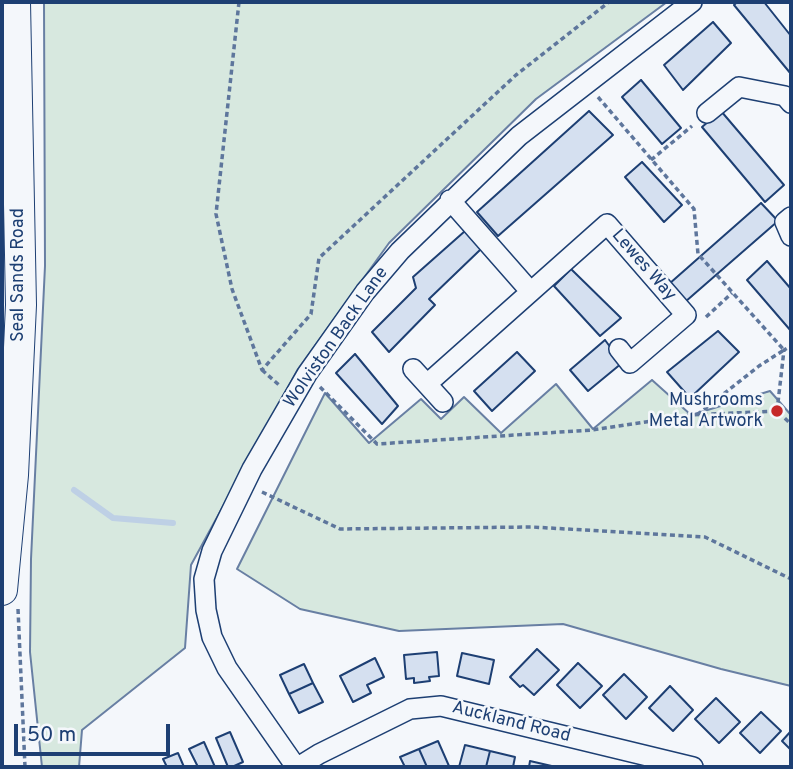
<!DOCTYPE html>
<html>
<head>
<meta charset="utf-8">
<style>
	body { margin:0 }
	#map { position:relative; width:793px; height:769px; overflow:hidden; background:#f4f7fb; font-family:Overpass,sans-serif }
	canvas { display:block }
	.frame { position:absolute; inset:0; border:4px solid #1d3f73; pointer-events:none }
	.scale { position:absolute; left:14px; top:724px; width:156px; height:32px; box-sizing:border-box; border:4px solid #1d3f73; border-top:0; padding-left:9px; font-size:21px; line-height:24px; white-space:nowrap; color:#1d3f73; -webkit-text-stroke:5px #f4f7fb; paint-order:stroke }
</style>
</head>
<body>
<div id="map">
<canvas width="793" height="769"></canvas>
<div class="frame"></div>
<div class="scale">50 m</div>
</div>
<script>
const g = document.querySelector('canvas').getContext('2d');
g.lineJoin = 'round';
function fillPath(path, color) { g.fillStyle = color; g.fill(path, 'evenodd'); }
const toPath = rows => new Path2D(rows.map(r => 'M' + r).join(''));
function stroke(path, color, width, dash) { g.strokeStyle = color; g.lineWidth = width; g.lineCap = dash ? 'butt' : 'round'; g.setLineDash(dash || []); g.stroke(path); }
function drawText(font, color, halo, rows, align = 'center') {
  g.font = font + ' Overpass,sans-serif'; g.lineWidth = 5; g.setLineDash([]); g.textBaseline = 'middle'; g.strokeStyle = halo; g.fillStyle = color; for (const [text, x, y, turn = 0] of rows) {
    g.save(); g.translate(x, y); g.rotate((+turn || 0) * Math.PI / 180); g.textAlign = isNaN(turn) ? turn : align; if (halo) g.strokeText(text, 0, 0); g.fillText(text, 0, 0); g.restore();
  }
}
const green = toPath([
	[44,2,667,2,536,99,389,243,298,369,191,565,185,648,82,730,79,767,42,767,30,652,31,559,45,266,44,2],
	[652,380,691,415,770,391,791,415,791,686,721,669,563,624,399,631,300,609,237,569,325,393,369,443,421,399,441,419,464,397,501,433,556,384,593,429,652,380]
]);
fillPath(green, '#d7e8df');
stroke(green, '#687fa3', 2);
stroke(toPath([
	[74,490,113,518,173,523]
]), '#bed0e5', 6);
const building = toPath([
	[737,2,764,2,791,36,791,74,734,5,737,2],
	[713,22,731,43,683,90,664,65,713,22],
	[641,80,681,128,662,144,622,97,641,80],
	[589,111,613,135,498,236,477,212,589,111],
	[721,111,784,185,765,202,702,127,721,111],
	[642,162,682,205,664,222,625,177,642,162],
	[761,203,778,221,685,302,669,284,761,203],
	[465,231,481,249,429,299,435,305,389,352,372,332,416,288,413,277,465,231],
	[767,261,791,289,791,331,747,280,767,261],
	[571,269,621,318,600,336,554,286,571,269],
	[718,331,739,352,690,398,667,372,718,331],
	[605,340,622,363,588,391,570,370,605,340],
	[517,352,535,371,492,411,474,391,517,352],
	[355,354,398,406,382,424,336,373,355,354],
	[537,649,559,670,534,695,523,685,520,687,510,677,537,649],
	[437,652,439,676,429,677,430,681,414,683,414,678,406,679,404,655,437,652],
	[462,653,494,660,489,684,457,676,462,653],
	[375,658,384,677,367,685,371,693,353,702,340,676,375,658],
	[578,663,602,686,580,708,557,685,578,663],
	[304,664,313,683,289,694,280,675,304,664],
	[624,674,647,697,626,719,603,695,624,674],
	[313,683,323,702,299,713,289,694,313,683],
	[670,686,693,710,673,731,649,708,670,686],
	[716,698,740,722,719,743,695,719,716,698],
	[761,712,781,731,760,753,740,733,761,712],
	[791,731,791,750,782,741,791,731],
	[230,732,243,762,232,767,228,767,216,738,230,732],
	[438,741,449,766,427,767,419,749,438,741],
	[204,742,215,767,198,767,189,749,204,742],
	[465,745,490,751,486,767,459,767,465,745],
	[419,749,427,767,405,767,400,757,419,749],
	[490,751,515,757,513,767,486,767,490,751],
	[178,753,184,767,167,767,163,759,178,753],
	[530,761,556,767,529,767,530,761]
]);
fillPath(building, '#d5e0f0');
stroke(building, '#1d3f73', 2);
const minor = toPath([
	[707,113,739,87,785,96,791,103],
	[450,200,530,291],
	[791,217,785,222,791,236],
	[413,369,443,402],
	[427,384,607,224,686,315,630,363,619,349],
	[296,767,227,668,212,637,206,610,204,579,212,551,252,469,307,374,365,292,400,251,519,136,692,2],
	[298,767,319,754,410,709,441,706,693,767]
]);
const primary = toPath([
	[2,590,13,475,21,305,15,2]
]);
stroke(minor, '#1d3f73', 22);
stroke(primary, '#1d3f73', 32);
stroke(toPath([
	[239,2,216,214,232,289,262,370,311,314,319,258,516,75,609,2],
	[598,97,694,209,698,254,784,350,759,366,697,415],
	[651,160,692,126],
	[706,317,732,293],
	[262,370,279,385],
	[320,387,377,444,592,430,691,415,777,411,791,424],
	[777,411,784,350,791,346],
	[262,492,340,529,532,527,705,537,791,579],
	[18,609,25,767]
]), '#5e769c', 3.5, [5, 3.5]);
stroke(minor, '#f4f7fb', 19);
stroke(primary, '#f4f7fb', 30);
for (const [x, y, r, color] of [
	[777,411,7,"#c62828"]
]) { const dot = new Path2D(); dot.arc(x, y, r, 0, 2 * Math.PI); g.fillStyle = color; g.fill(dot); stroke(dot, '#f4f7fb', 2.5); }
drawText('18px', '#1d3f73', '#f4f7fb', [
	["Lewes Way",643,266,49],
	["Seal Sands Road",19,275,-90],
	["Wolviston Back Lane",337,338,-55],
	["Auckland Road",511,723,14]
]);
drawText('18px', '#1d3f73', '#f4f7fb', [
	["Mushrooms",763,401],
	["Metal Artwork",763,422]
], 'right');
</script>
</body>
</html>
